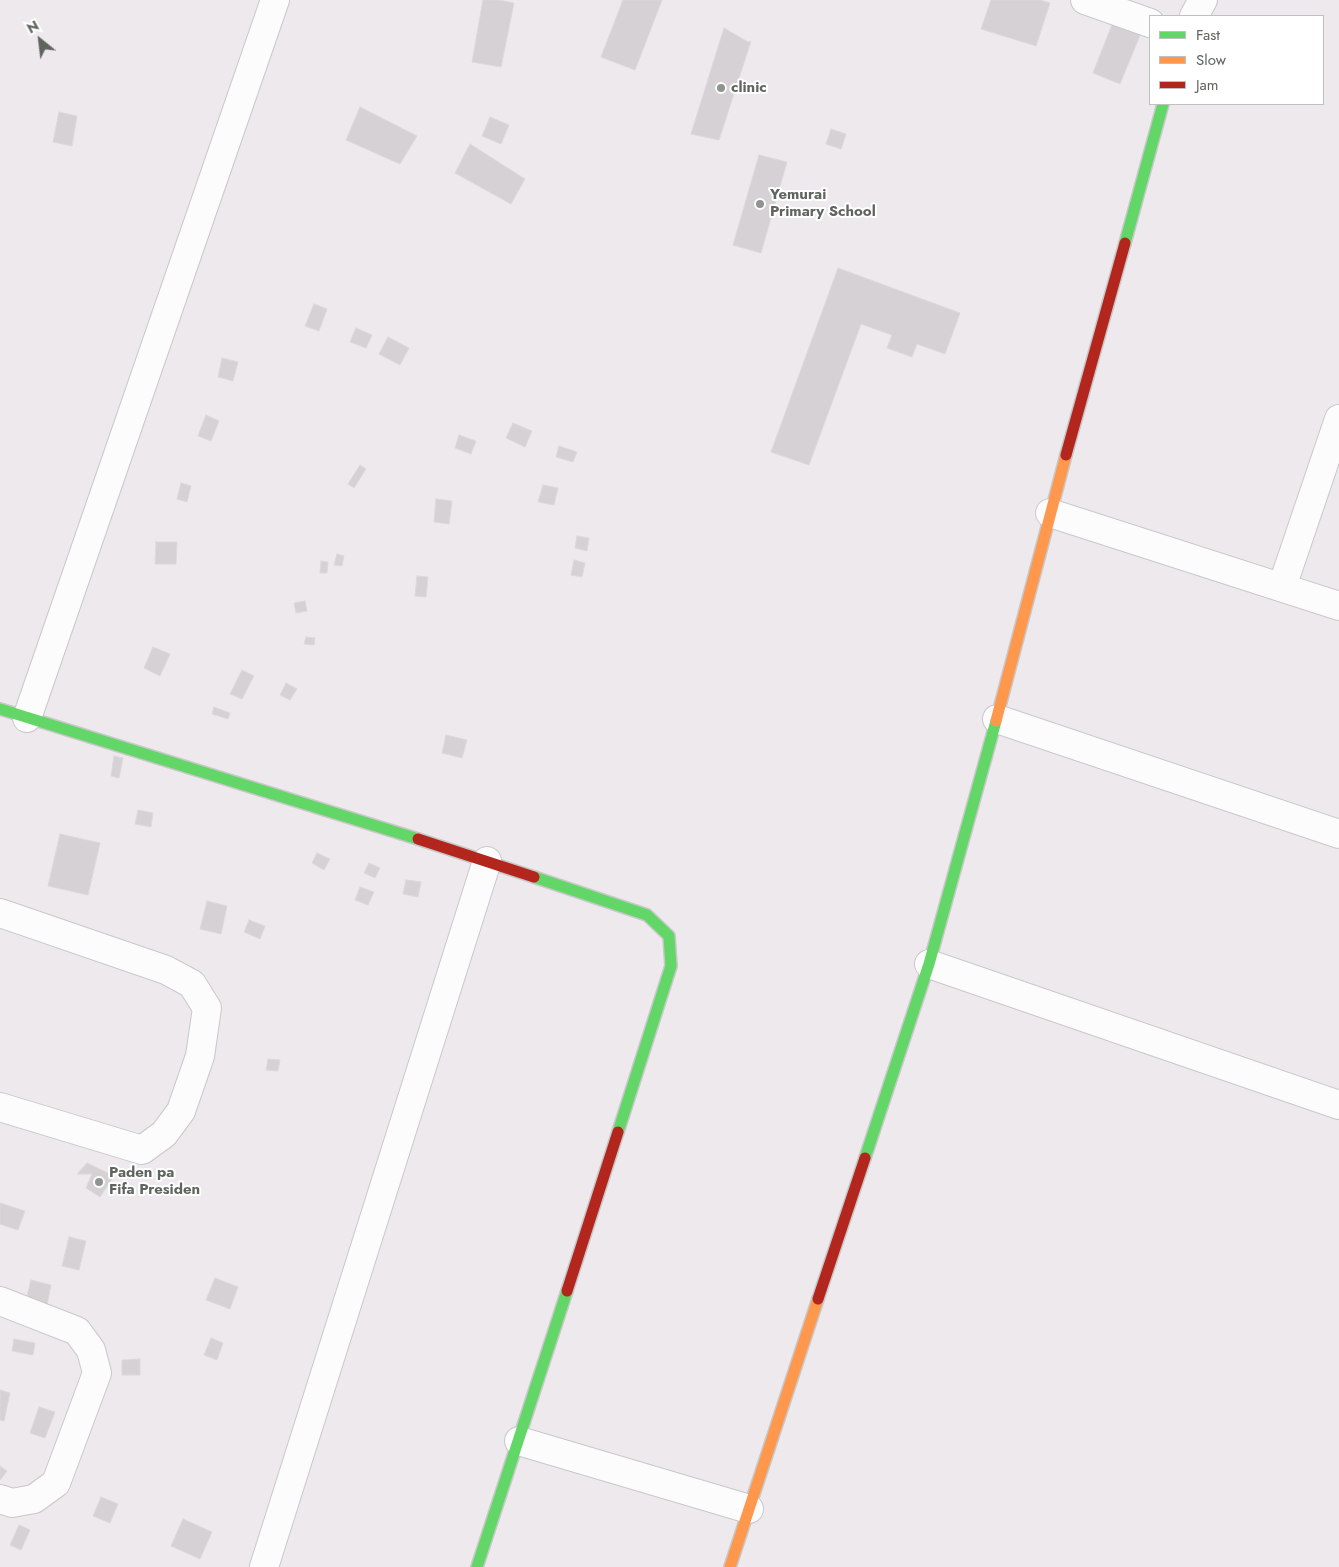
<!DOCTYPE html>
<html>
<head>
<meta charset="utf-8">
<style>
	body { margin:0 }
	#map { position:relative; width:1339px; height:1567px; overflow:hidden; background:#ede9ed; font-family:Jost,sans-serif }
	canvas { display:block }
	.legend { position:absolute; left:1149px; top:15px; width:175px; height:90px; box-sizing:border-box; background:#fff; border:1px solid #bfc1bf; margin:0; padding:6px 9px; list-style:none; font-size:15px; color:#5f655e }
	.legend li { display:flex; align-items:center; gap:10px; height:25px }
	.legend b { width:25px; border:1px solid #bfc1bf }
	.north { position:absolute; left:15px; top:15px; width:50px; height:50px; -webkit-text-stroke:4px #fff; paint-order:stroke; rotate:331deg; font-size:14px; font-weight:700; line-height:20px; text-align:center; color:#5f655e }
	.north::after { content:''; display:block; margin:auto; width:18px; height:22px; background:#5f655e; clip-path:polygon(50% 0,100% 100%,50% 72%,0 100%) }
</style>
</head>
<body>
<div id="map">
<canvas width="1339" height="1567"></canvas>
<ul class="legend">
<li><b style="height:6px;background:#63d668"></b>Fast</li>
<li><b style="height:6px;background:#ff974d"></b>Slow</li>
<li><b style="height:6px;background:#b3261e"></b>Jam</li>
</ul>
<div class="north">N</div>
</div>
<script>
const g = document.querySelector('canvas').getContext('2d');
g.lineJoin = 'round';
function fillPath(path, color) { g.fillStyle = color; g.fill(path, 'evenodd'); }
const toPath = rows => new Path2D(rows.map(r => 'M' + r).join(''));
function stroke(path, color, width, dash) { g.strokeStyle = color; g.lineWidth = width; g.lineCap = dash ? 'butt' : 'round'; g.setLineDash(dash || []); g.stroke(path); }
function drawText(font, color, halo, rows, align = 'center') {
  g.font = font + ' Jost,sans-serif'; g.lineWidth = 4; g.setLineDash([]); g.textBaseline = 'middle'; g.strokeStyle = halo; g.fillStyle = color; for (const [text, x, y, turn = 0] of rows) {
    g.save(); g.translate(x, y); g.rotate((+turn || 0) * Math.PI / 180); g.textAlign = isNaN(turn) ? turn : align; if (halo) g.strokeText(text, 0, 0); g.fillText(text, 0, 0); g.restore();
  }
}
const building = toPath([
	[483,0,499,0,514,3,501,67,472,62,483,0],
	[623,0,662,0,635,70,601,57,623,0],
	[991,0,1040,0,1050,3,1036,46,981,29,991,0],
	[1115,17,1143,28,1120,84,1093,73,1115,17],
	[724,28,748,42,751,41,719,140,691,134,724,28],
	[360,107,417,136,400,164,346,140,360,107],
	[59,112,77,116,72,146,53,142,59,112],
	[490,117,509,125,501,144,482,136,490,117],
	[831,129,846,134,841,149,826,144,831,129],
	[470,144,525,179,511,204,455,173,470,144],
	[759,155,787,162,761,253,733,245,759,155],
	[838,268,960,313,945,354,917,344,912,357,887,348,892,335,861,324,809,465,771,452,838,268],
	[314,304,327,309,319,331,305,326,314,304],
	[356,328,372,335,366,348,350,342,356,328],
	[388,337,409,348,400,365,379,354,388,337],
	[222,358,238,362,233,381,218,377,222,358],
	[206,415,219,421,211,441,198,436,206,415],
	[513,423,532,431,525,447,506,438,513,423],
	[459,435,476,441,471,454,455,448,459,435],
	[559,446,577,452,573,462,556,457,559,446],
	[360,465,366,469,354,488,348,484,360,465],
	[181,483,191,486,187,502,177,499,181,483],
	[543,485,558,488,554,505,538,502,543,485],
	[436,499,452,501,449,524,434,522,436,499],
	[577,536,589,538,587,551,575,548,577,536],
	[156,542,177,542,176,564,155,564,156,542],
	[337,554,344,556,342,566,334,565,337,554],
	[574,560,585,563,582,577,571,575,574,560],
	[321,561,328,562,327,573,320,573,321,561],
	[417,576,428,577,426,597,415,596,417,576],
	[305,601,307,611,296,613,294,603,305,601],
	[306,637,315,638,314,645,304,644,306,637],
	[153,647,170,654,160,676,144,668,153,647],
	[242,670,254,676,242,699,230,694,242,670],
	[286,683,297,689,290,700,280,695,286,683],
	[214,707,230,713,228,719,212,714,214,707],
	[446,735,467,740,462,758,442,753,446,735],
	[114,756,123,758,119,778,111,776,114,756],
	[138,810,153,813,151,827,135,824,138,810],
	[60,834,100,843,88,895,48,886,60,834],
	[317,853,330,859,324,870,312,863,317,853],
	[369,863,380,868,375,878,364,873,369,863],
	[406,880,421,882,418,897,403,894,406,880],
	[360,887,374,892,368,905,355,900,360,887],
	[207,901,227,906,221,934,200,929,207,901],
	[249,920,265,926,260,939,244,932,249,920],
	[268,1059,280,1060,278,1071,266,1070,268,1059],
	[87,1163,114,1176,100,1197,86,1188,92,1174,77,1174,87,1163],
	[0,1203,25,1211,18,1230,0,1224,0,1203],
	[69,1237,86,1241,79,1270,62,1266,69,1237],
	[215,1278,238,1287,230,1309,206,1300,215,1278],
	[31,1280,51,1285,47,1305,26,1300,31,1280],
	[211,1338,223,1343,217,1360,204,1355,211,1338],
	[14,1339,35,1343,33,1355,12,1351,14,1339],
	[140,1359,140,1375,122,1375,122,1360,140,1359],
	[0,1390,10,1393,4,1421,0,1420,0,1390],
	[39,1407,55,1412,45,1438,30,1433,39,1407],
	[0,1466,7,1471,0,1480,0,1466],
	[101,1497,118,1504,110,1523,93,1516,101,1497],
	[183,1519,212,1532,200,1559,171,1546,183,1519],
	[19,1525,30,1530,21,1550,10,1545,19,1525]
]);
fillPath(building, '#d5d1d5');
stroke(building, '#dcd8dc', 1);
const street = toPath([
	[1085,0,1150,23],
	[1194,16,1203,0],
	[1050,513,1339,606],
	[1282,587,1339,419],
	[27,718,275,0],
	[997,719,1339,834],
	[0,913,166,970,192,984,207,1008,200,1056,181,1111,164,1134,142,1150,0,1107],
	[929,964,1339,1105],
	[0,1301,77,1331,91,1350,97,1373,56,1483,34,1499,12,1503,0,1499],
	[519,1441,749,1509],
	[264,1567,487,861]
]);
const fast = toPath([
	[1125,243,1163,104],
	[0,709,418,839],
	[534,877,647,915,669,936,671,966,618,1132],
	[865,1158,929,964,996,721],
	[477,1567,567,1291]
]);
const slow = toPath([
	[996,721,1066,455],
	[730,1567,818,1299]
]);
const jam = toPath([
	[1066,455,1125,243],
	[418,839,534,877],
	[567,1291,618,1132],
	[818,1299,865,1158]
]);
stroke(street, '#cac8ca', 30);
stroke(fast, '#c7c8c7', 14);
stroke(slow, '#c7c8c7', 14);
stroke(jam, '#c7c8c7', 14);
stroke(street, '#fcfcfc', 28);
stroke(fast, '#63d668', 11);
stroke(slow, '#ff974d', 11);
stroke(jam, '#b3261e', 11);
for (const [x, y, r, color] of [
	[721,88,5,"#919390"],
	[760,204,5,"#919390"],
	[99,1182,5,"#919390"]
]) { const dot = new Path2D(); dot.arc(x, y, r, 0, 2 * Math.PI); g.fillStyle = color; g.fill(dot); stroke(dot, '#fff', 2); }
drawText('bold 15px', '#5f655e', '#fff', [
	["clinic",731,88],
	["Yemurai",770,195],
	["Primary School",770,212],
	["Paden pa",109,1173],
	["Fifa Presiden",109,1190]
], 'left');
</script>
</body>
</html>
